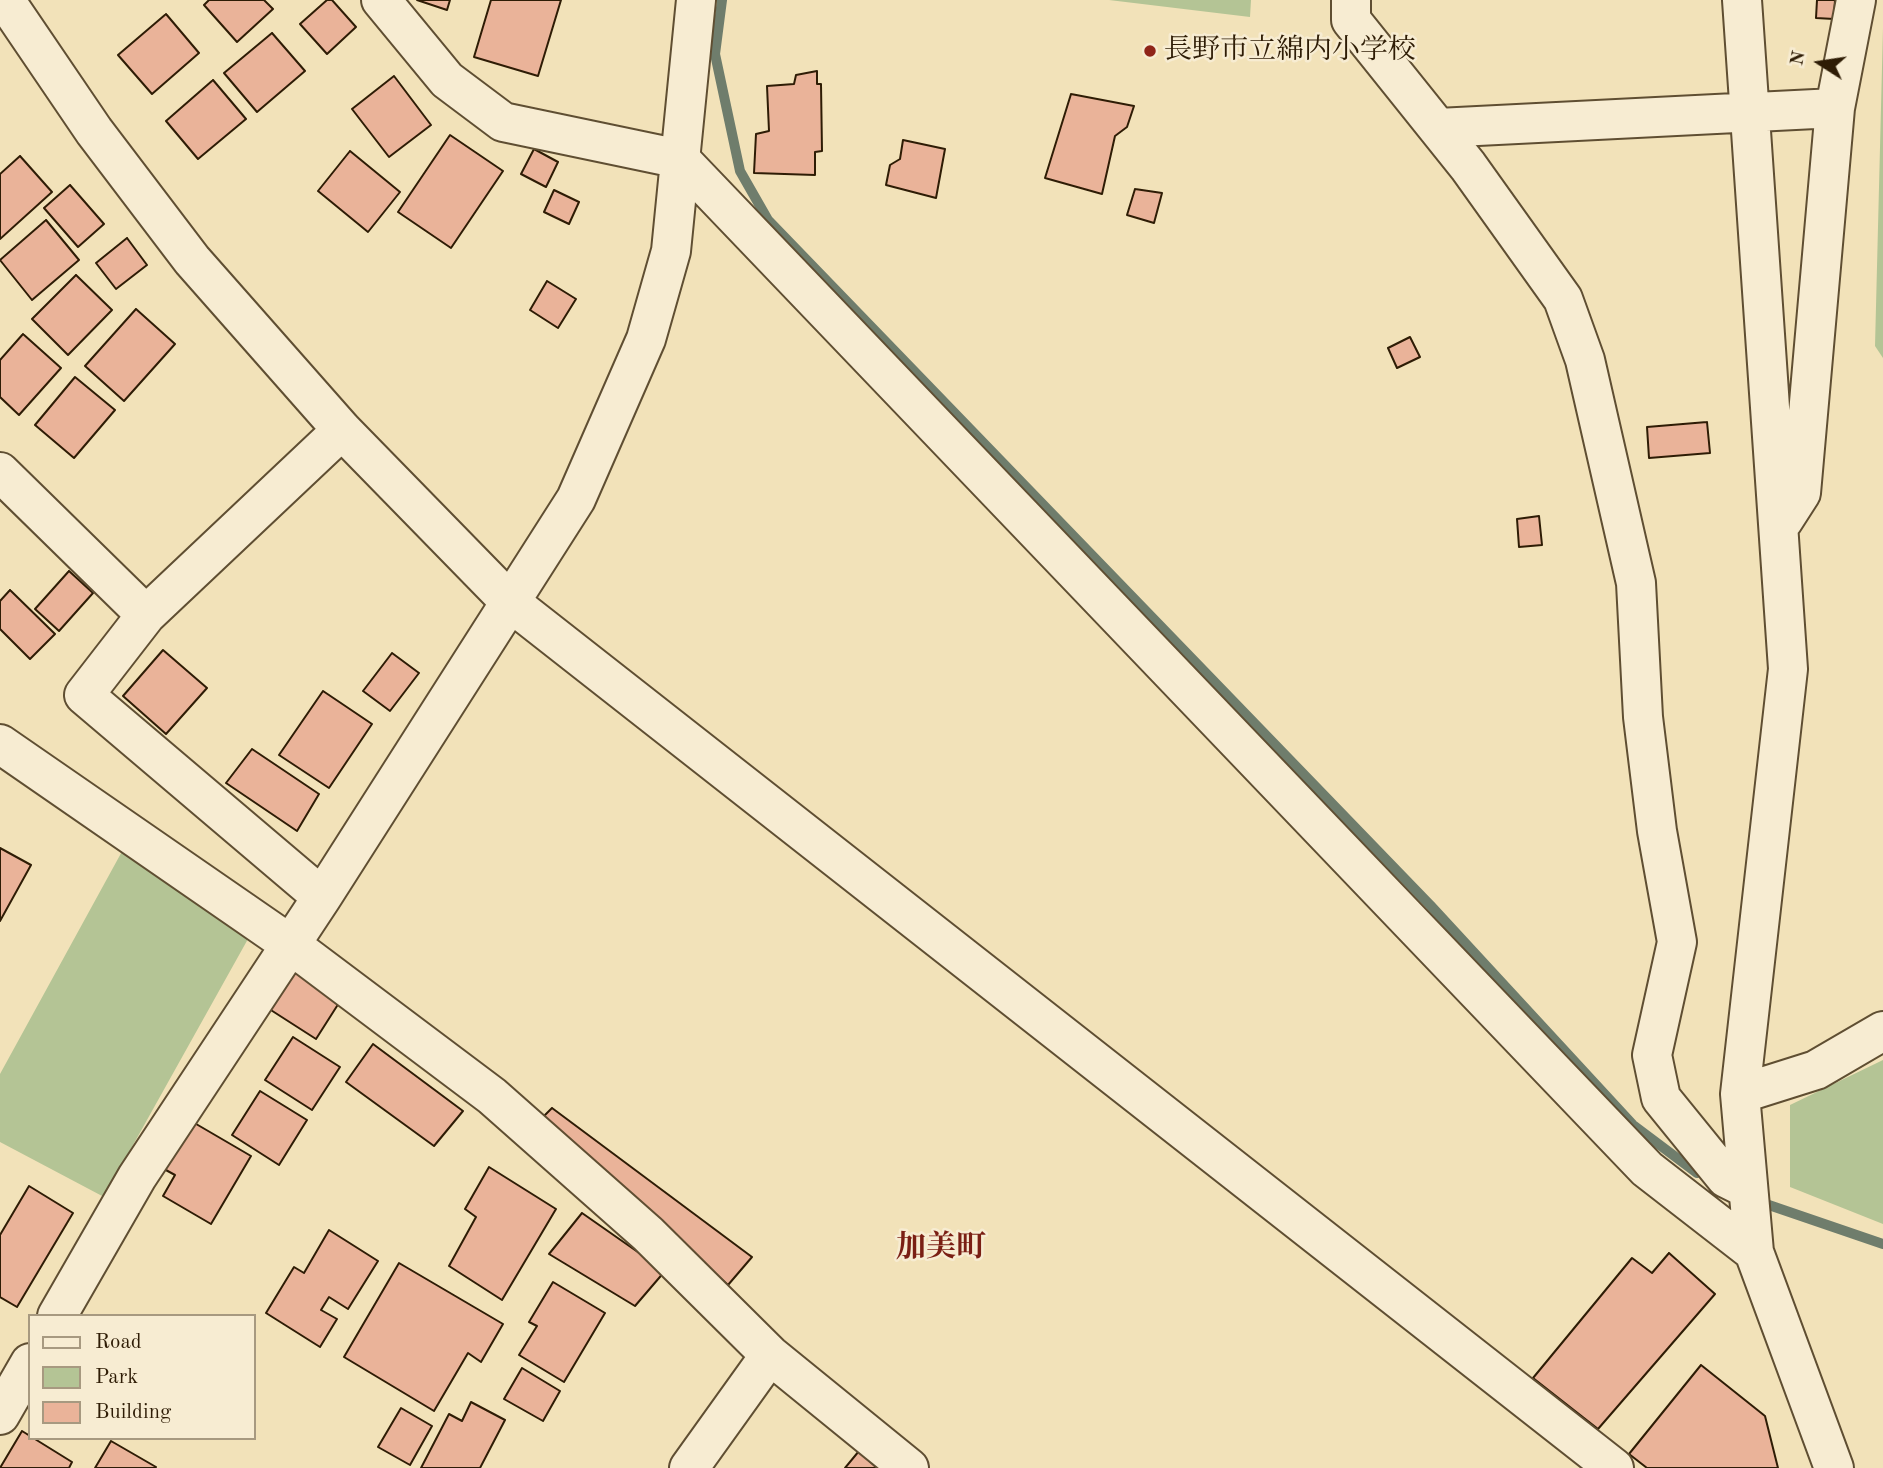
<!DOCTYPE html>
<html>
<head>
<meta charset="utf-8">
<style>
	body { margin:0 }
	#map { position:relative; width:1883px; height:1468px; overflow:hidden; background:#f2e2b9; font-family:"Old Standard TT",serif }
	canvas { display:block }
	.legend { position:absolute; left:28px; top:1314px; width:228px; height:126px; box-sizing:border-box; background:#f7ecd2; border:2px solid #a79980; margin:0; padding:9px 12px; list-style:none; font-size:21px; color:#2e1c05 }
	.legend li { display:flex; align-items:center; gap:14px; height:35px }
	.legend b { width:35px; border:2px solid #a79980 }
	.north { position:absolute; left:1785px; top:28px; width:70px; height:70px; -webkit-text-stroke:5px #f7ecd2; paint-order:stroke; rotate:282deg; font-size:19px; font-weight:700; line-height:28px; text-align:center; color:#2e1c05 }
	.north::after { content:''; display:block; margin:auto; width:24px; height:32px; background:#2e1c05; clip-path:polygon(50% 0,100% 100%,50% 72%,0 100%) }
</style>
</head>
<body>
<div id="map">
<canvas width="1883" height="1468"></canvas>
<ul class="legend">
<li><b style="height:9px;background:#f7ecd2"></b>Road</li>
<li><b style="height:19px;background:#b4c495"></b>Park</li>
<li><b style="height:19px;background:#eab399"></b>Building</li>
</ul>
<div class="north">N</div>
</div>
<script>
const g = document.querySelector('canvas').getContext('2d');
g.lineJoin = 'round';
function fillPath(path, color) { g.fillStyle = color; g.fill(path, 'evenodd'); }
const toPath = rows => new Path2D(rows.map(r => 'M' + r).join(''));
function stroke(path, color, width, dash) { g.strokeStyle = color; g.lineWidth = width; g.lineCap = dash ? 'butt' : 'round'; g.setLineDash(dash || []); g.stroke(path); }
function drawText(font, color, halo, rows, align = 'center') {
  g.font = font + ' "Old Standard TT","Noto Serif JP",serif'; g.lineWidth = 5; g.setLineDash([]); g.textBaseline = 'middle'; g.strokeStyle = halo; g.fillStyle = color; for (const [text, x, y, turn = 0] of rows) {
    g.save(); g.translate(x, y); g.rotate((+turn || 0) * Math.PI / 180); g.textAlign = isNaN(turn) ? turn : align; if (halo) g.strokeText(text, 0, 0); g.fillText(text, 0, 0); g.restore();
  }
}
fillPath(toPath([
	[1109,0,1251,0,1250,17],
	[1883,28,1883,358,1875,346],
	[125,846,253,930,104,1197,0,1142,0,1074],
	[1883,1060,1883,1224,1790,1187,1790,1105]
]), '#b4c495');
stroke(toPath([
	[722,0,715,54,740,171,768,220,1430,905,1633,1125,1697,1173],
	[1763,1203,1883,1244]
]), '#6f7d6c', 10);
const building = toPath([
	[209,0,264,0,273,9,237,42,204,5,209,0],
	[327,0,332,0,356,27,327,54,300,24,327,0],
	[417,0,450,0,447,10,417,0],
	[491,0,561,0,538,76,474,57,491,0],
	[1817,0,1835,0,1834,19,1816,18,1817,0],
	[166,14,199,53,152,94,118,55,166,14],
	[272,33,305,71,257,112,224,73,272,33],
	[817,71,817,84,821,84,822,151,815,152,815,175,754,173,756,134,769,131,767,86,794,84,796,75,817,71],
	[394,76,431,125,389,157,352,109,394,76],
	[213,80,246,119,198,159,166,121,213,80],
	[1071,94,1134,106,1127,127,1115,136,1102,194,1045,178,1071,94],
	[450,135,503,171,451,248,398,212,450,135],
	[903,140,945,149,936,198,886,185,890,165,900,159,903,140],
	[534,149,558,162,546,187,521,174,534,149],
	[350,151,400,192,368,232,318,191,350,151],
	[20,156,52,192,0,239,0,174,20,156],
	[70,185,104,224,78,247,44,208,70,185],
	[1135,189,1162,193,1154,223,1127,215,1135,189],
	[554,190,579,202,569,224,544,212,554,190],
	[46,220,79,260,32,300,0,260,46,220],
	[127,238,147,265,116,289,96,263,127,238],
	[76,275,112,310,68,355,32,319,76,275],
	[547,281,576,299,558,328,530,310,547,281],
	[136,309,175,344,124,401,85,366,136,309],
	[23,334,61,368,19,415,0,397,0,360,23,334],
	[1410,337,1420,357,1397,368,1388,348,1410,337],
	[75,377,115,410,74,458,35,425,75,377],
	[1707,422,1710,453,1649,458,1647,427,1707,422],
	[1539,516,1542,545,1519,547,1517,519,1539,516],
	[69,571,93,593,59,631,35,609,69,571],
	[10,590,55,634,30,659,0,629,0,601,10,590],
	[163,650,207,688,166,734,123,696,163,650],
	[392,653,419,673,390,711,363,691,392,653],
	[323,691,372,724,329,788,279,755,323,691],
	[252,749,319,794,297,831,226,783,252,749],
	[0,848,31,865,0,921,0,848],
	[292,961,344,995,316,1039,263,1005,292,961],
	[293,1037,340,1067,312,1110,265,1080,293,1037],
	[373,1044,463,1111,434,1146,346,1082,373,1044],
	[260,1091,307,1120,279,1165,232,1135,260,1091],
	[552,1108,752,1257,728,1285,541,1119,552,1108],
	[191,1121,251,1156,211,1224,163,1196,175,1175,164,1169,191,1121],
	[489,1167,556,1209,502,1300,449,1266,476,1217,465,1209,489,1167],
	[29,1186,73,1213,17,1307,0,1297,0,1235,29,1186],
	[582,1213,665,1271,635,1306,549,1254,582,1213],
	[329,1230,378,1261,348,1309,329,1297,321,1310,337,1319,320,1347,266,1313,294,1267,304,1273,329,1230],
	[1669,1253,1715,1294,1598,1429,1533,1378,1632,1258,1652,1273,1669,1253],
	[399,1263,503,1324,481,1362,468,1353,434,1411,344,1357,399,1263],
	[553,1282,605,1313,564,1382,519,1355,537,1326,529,1322,553,1282],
	[1701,1365,1765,1416,1778,1468,1647,1468,1629,1454,1701,1365],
	[522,1368,560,1391,543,1421,504,1399,522,1368],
	[471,1402,505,1420,480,1468,421,1468,449,1414,462,1421,471,1402],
	[401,1408,432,1426,410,1465,378,1447,401,1408],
	[22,1431,72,1462,69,1468,0,1468,22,1431],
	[111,1441,156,1467,155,1468,95,1468,111,1441],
	[859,1451,877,1468,845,1468,859,1451]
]);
fillPath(building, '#eab399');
stroke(building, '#2e1c05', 2);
const minor = toPath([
	[5,0,94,131,192,260,342,430,510,602,1614,1468],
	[381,0,447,80,503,122,680,159,1647,1169,1754,1252],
	[1351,0,1351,20,1468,166,1563,299,1585,360,1636,583,1643,717,1657,831,1677,942,1652,1055,1661,1098,1726,1178,1748,1189],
	[1742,0,1788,669,1740,1094,1754,1252,1834,1468],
	[1438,128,1835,108],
	[0,472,146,615,342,430],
	[1783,521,1801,493,1835,108,1856,0],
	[146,615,84,695,322,897],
	[0,744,291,945,492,1096,648,1234,770,1355,909,1468],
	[1740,1094,1816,1070,1883,1031],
	[57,1316,137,1177,322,897,576,499,646,339,671,251,696,0],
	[0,1415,30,1363],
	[689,1468,770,1355]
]);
stroke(minor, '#5f4e32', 42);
stroke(minor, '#f7ecd2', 38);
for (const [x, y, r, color] of [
	[1150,51,7,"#8f2418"]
]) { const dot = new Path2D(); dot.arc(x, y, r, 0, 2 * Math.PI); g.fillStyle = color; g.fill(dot); stroke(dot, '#f7ecd2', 2.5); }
drawText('28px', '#2e1c05', '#f7ecd2', [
	["長野市立綿内小学校",1164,51]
], 'left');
drawText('bold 30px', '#7a1f14', '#f7ecd2', [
	["加美町",941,1248]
]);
</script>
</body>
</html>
